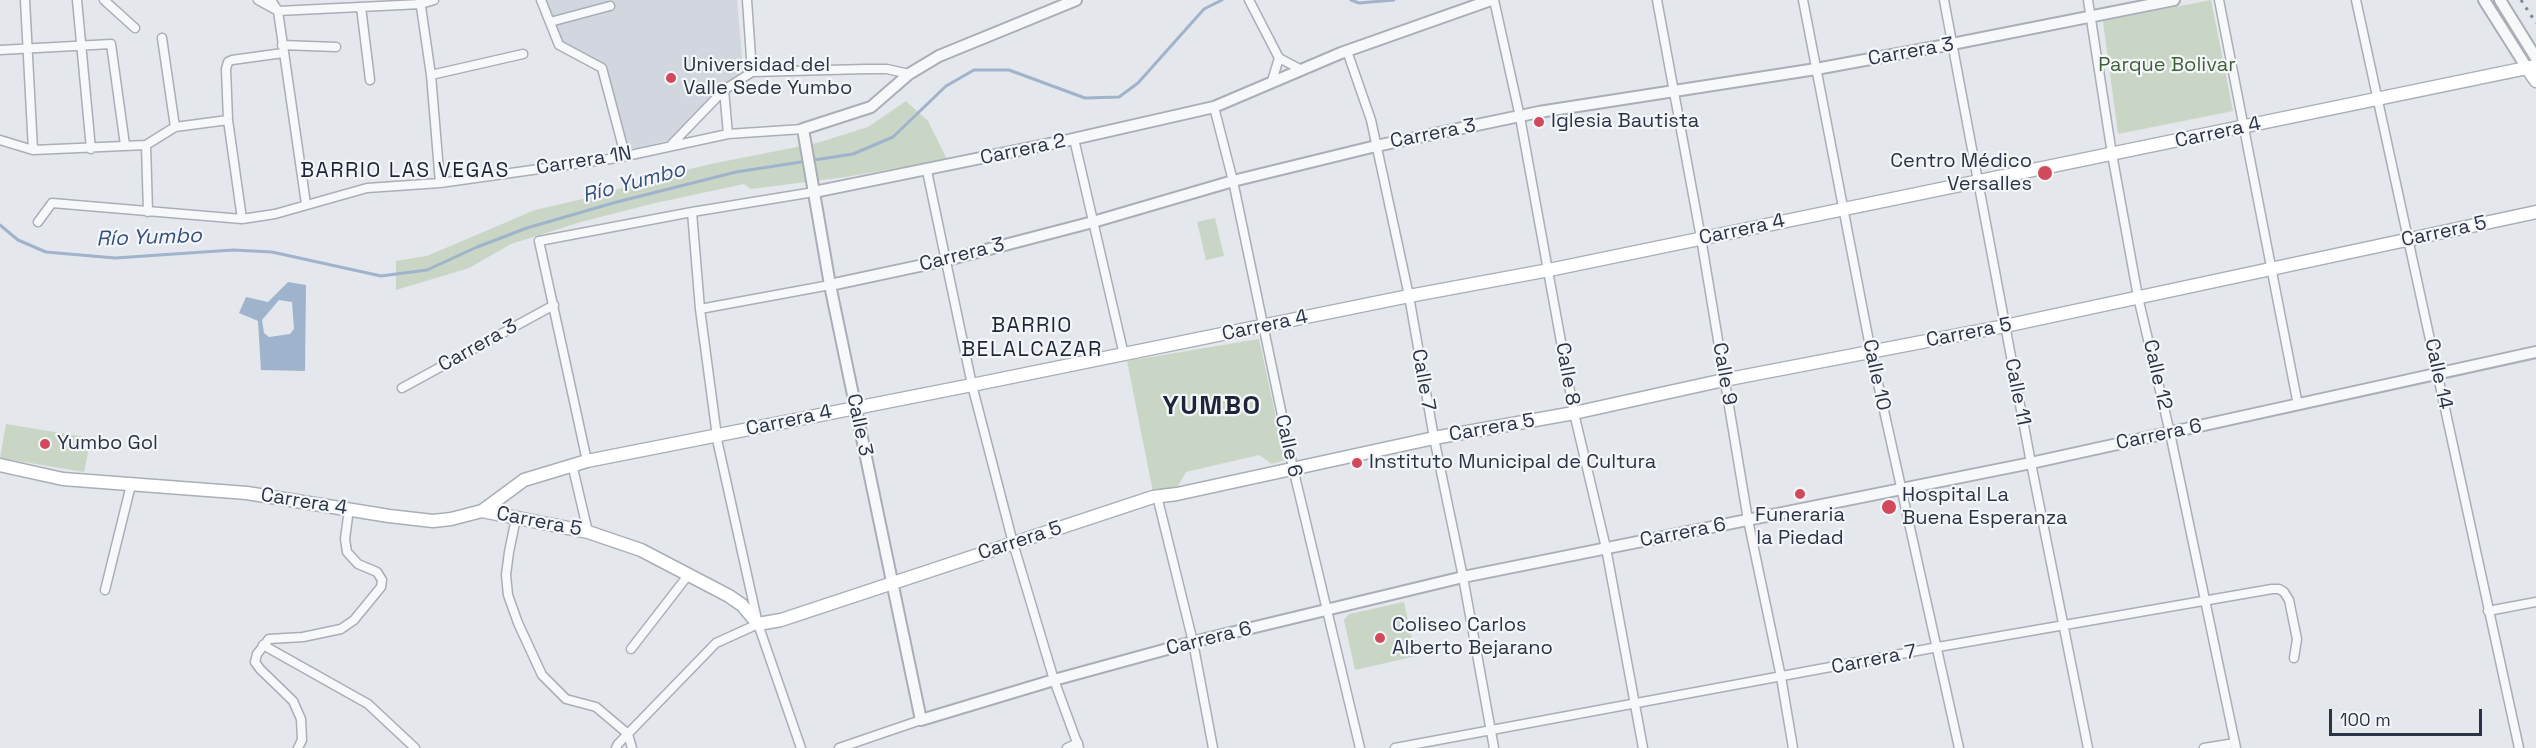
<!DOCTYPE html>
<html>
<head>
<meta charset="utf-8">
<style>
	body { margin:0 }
	#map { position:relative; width:2536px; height:748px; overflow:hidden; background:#e4e7ec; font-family:"Space Grotesk",sans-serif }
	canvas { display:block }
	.scale { position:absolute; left:2329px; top:709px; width:153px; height:27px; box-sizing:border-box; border:3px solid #2b3445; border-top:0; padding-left:8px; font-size:18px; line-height:21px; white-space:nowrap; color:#2b3445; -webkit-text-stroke:4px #f4f6f9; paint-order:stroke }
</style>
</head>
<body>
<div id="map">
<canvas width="2536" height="748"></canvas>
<div class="scale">100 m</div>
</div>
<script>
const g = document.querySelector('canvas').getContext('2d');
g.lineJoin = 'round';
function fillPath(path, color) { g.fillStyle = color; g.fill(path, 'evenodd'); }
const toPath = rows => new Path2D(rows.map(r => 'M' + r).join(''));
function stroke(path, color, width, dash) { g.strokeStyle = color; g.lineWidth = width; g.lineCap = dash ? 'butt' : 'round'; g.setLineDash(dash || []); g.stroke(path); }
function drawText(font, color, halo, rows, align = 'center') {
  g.font = font + ' "Space Grotesk",sans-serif'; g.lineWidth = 4.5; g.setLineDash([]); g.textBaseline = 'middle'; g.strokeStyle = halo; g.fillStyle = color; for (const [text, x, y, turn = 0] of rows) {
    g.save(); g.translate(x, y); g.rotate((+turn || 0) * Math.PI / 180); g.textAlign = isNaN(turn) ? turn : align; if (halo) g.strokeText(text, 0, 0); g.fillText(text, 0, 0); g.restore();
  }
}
fillPath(toPath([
	[546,0,737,0,743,69,721,87,670,140,628,150,607,67,563,42]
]), '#d2d6de');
fillPath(toPath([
	[2211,0,2233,111,2118,134,2103,21],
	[906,101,928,121,947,159,846,177,751,189,744,184,651,204,581,222,511,244,469,268,396,290,396,261,427,256,535,210,600,195,652,178,711,164,817,143,868,127],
	[1215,218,1224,256,1206,260,1197,222],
	[1259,339,1285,460,1272,464,1259,455,1186,472,1178,486,1153,492,1127,361],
	[6,424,91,438,84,472,0,458],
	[1404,602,1416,656,1355,670,1344,620,1349,614]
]), '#c9d6c5');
fillPath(toPath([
	[288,282,306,285,305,371,261,370,258,321,239,313,246,297,268,302],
	[279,300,292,302,294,329,290,334,269,337,264,333,262,320]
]), '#9fb4cc');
stroke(toPath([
	[1351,0,1359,3,1394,0],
	[0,225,18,240,46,252,115,258,233,250,272,252,381,276,427,270,477,247,527,228,613,203,736,172,853,154,893,137,946,86,974,70,1009,70,1085,98,1119,97,1138,83,1204,9,1222,0]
]), '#9fb4cc', 3);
const minor = toPath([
	[25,0,33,150],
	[77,0,91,149],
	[104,0,135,28],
	[258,0,278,11,421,4,434,0],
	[271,0,278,11,306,204],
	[420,0,431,75,440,183],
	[541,0,559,45,602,68,625,155],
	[747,0,752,72],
	[1249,0,1279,58,1300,69],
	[1494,0,1520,117,1574,413,1606,548,1643,748],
	[1657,0,1701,238,1748,520,1781,677,1793,748],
	[1803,0,1871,352,1959,748],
	[1944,0,2031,463,2088,748],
	[2088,0,2112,154,2138,297,2170,433,2236,748],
	[2219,0,2298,405],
	[2356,0,2519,748],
	[361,7,370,80],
	[550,22,610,6],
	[162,38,175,127],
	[282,45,336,47],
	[0,50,111,44,125,145],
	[1347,51,1371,120,1409,296,1434,438,1463,577,1494,748],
	[431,75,523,54],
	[1272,81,1279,58],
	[724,90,728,134],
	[1214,107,1233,181,1293,468,1360,748],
	[1074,139,1124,355],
	[0,140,33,150,146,145],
	[672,144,724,90,752,72,866,69,887,69,909,74],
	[146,145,175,127,228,120],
	[146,145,148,212],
	[927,171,972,385,1013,543,1054,680,1079,748],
	[692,212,700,309,718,444,758,624,801,748],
	[242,219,228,120,226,69,228,62,232,60,283,53],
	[38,222,52,203,242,219,275,214,367,188,440,183,617,158,728,134,803,129],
	[700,309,830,285],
	[402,388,554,305],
	[587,461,539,241,692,212,814,192],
	[572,464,588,532],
	[1157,496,1193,642,1213,748],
	[516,518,509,552,506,575,508,595,518,623,542,675,566,699,596,707,628,734,632,748],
	[105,590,131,485],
	[2488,611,2536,602],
	[263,645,368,704,415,748],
	[631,649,689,574],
	[298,748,302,740,301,719,293,701,260,669,255,662,257,654,269,639,303,637,341,629,354,620,381,587,382,580,377,572,358,564,347,552,345,539,349,509],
	[616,748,618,744,716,643,758,624],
	[839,748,921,720],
	[1067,748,1078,743],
	[1395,748,1938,647,2272,589,2279,589,2284,592,2289,600,2297,639,2294,658],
	[2204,748,2235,743]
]);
const tertiary = toPath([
	[1076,0,939,56,909,74,871,107,803,129,830,285,921,720,1054,680,1193,642,1463,577,2031,463,2536,352],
	[2484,0,2527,68],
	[2500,0,2536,58],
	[814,192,1069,140,1214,107,1341,53,1491,0],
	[830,285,947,260,1093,222,1233,181,1376,146,1539,112,1816,69,1952,44,2174,0]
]);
const secondary = toPath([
	[2527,68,2536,81],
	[0,465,63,479,247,493,389,516,433,521,451,519,482,511,524,480,587,461,972,385,1409,296,1549,270,2536,66],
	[482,511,588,532,641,550,729,596,742,605,758,624,781,620,1153,497,1177,494,1434,438,1574,413,1724,380,2005,326,2536,212]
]);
stroke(minor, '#a9aeb7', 11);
stroke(tertiary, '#a9aeb7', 14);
stroke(secondary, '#a9aeb7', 15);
stroke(minor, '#f7f8fa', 8);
stroke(tertiary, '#f7f8fa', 10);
stroke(secondary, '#fff', 12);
stroke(toPath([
	[2521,0,2536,23]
]), '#7d8696', 3, [3, 6]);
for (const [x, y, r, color] of [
	[671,78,6,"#d1495b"],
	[1539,122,6,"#d1495b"],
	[2045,173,8,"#d1495b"],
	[45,444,6,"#d1495b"],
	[1357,463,6,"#d1495b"],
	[1800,494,6,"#d1495b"],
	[1889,507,8,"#d1495b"],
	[1380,638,6,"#d1495b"]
]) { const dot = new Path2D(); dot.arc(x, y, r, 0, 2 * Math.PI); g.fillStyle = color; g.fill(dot); stroke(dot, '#f4f6f9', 2); }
drawText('20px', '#2b3445', '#f4f6f9', [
	["Carrera 3",1911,52,-10],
	["Carrera 4",2218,133,-12],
	["Carrera 3",1433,134,-11],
	["Carrera 2",1023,150,-12],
	["Carrera 1N",584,161,-9],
	["Carrera 4",1742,230,-12],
	["Carrera 5",2444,232,-12],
	["Carrera 3",962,255,-14],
	["Carrera 4",1265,326,-12],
	["Carrera 5",1969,333,-11],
	["Carrera 3",478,346,-29],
	["Calle 8",1567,374,80],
	["Calle 9",1724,374,80],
	["Calle 14",2438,374,78],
	["Calle 10",1876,375,78],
	["Calle 12",2157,375,77],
	["Calle 7",1423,380,80],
	["Calle 11",2017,392,79],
	["Carrera 4",789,421,-12],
	["Calle 3",859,425,78],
	["Carrera 5",1492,428,-10],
	["Carrera 6",2159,435,-12],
	["Calle 6",1288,446,77],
	["Carrera 4",304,502,9],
	["Carrera 5",539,522,11],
	["Carrera 6",1683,533,-11],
	["Carrera 5",1020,541,-18],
	["Carrera 6",1209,639,-14],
	["Carrera 7",1874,660,-11]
]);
drawText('20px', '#2b3445', '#f4f6f9', [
	["Universidad del",683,66],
	["Valle Sede Yumbo",683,89],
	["Iglesia Bautista",1551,122],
	["Centro Médico",2032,162,"right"],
	["Versalles",2032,185,"right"],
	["Yumbo Gol",57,444],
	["Instituto Municipal de Cultura",1369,463],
	["Hospital La",1902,496],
	["Buena Esperanza",1902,519],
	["Funeraria",1800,516,"center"],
	["la Piedad",1800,539,"center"],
	["Coliseo Carlos",1392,626],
	["Alberto Bejarano",1392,649]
], 'left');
drawText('20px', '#3f6138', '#f4f6f9', [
	["Parque Bolivar",2167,66]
]);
g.letterSpacing = '1.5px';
drawText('21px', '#1d2536', '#f4f6f9', [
	["BARRIO LAS VEGAS",405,171],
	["BARRIO",1032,326],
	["BELALCAZAR",1032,350]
]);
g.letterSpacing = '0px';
drawText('italic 21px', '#34527a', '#f4f6f9', [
	["Río Yumbo",634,183,-15],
	["Río Yumbo",149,238,-2]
]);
g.letterSpacing = '1.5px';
drawText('bold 26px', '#1d2536', '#f4f6f9', [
	["YUMBO",1212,407]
]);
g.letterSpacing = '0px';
</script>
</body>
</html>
